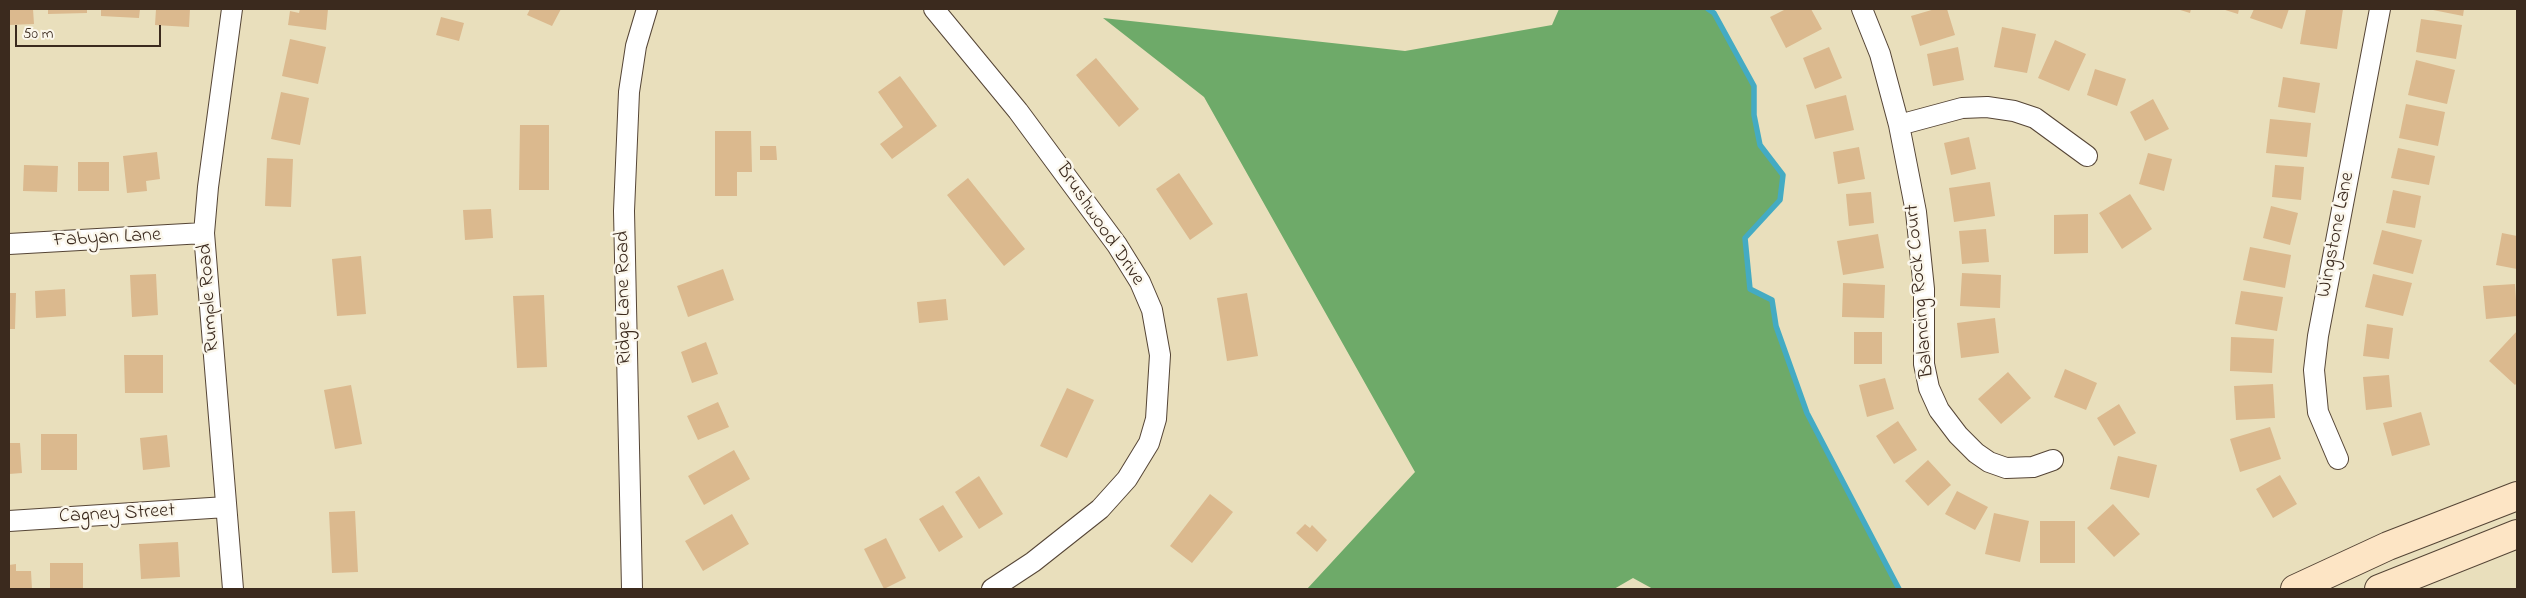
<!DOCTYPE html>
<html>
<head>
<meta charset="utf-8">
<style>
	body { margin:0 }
	#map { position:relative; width:2526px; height:598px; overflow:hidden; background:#e9dfbc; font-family:"Indie Flower",sans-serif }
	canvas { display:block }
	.frame { position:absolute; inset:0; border:10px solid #3b2a1e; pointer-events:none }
	.scale { position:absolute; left:15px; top:25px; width:146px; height:22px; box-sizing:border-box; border:2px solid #3b2a1e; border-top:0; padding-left:6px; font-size:15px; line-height:18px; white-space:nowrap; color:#3b2a1e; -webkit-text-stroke:4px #fbf7ec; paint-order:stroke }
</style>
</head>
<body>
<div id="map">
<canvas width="2526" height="598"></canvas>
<div class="frame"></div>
<div class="scale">50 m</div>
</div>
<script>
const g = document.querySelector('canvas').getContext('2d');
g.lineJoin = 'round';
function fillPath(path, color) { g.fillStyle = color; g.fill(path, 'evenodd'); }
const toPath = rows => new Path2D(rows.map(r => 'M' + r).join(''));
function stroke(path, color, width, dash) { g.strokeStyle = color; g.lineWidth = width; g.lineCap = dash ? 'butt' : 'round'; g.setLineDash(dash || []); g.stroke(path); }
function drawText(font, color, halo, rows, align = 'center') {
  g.font = font + ' "Indie Flower",sans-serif'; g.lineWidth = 5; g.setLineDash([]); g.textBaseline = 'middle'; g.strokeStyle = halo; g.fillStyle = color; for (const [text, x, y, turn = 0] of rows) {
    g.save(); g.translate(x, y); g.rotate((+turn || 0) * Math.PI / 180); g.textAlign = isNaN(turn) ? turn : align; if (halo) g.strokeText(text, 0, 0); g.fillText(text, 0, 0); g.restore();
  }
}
fillPath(toPath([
	[1559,9,1708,9,1714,13,1754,86,1754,115,1760,145,1783,175,1780,200,1745,238,1750,289,1772,300,1776,326,1807,413,1899,589,1653,589,1633,578,1614,589,1307,589,1415,472,1204,97,1103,18,1405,51,1552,25]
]), '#6eaa69');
stroke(toPath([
	[1708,9,1714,13,1754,86,1754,115,1760,145,1783,175,1780,200,1745,238,1750,289,1772,300,1776,326,1807,413,1899,589]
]), '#44abc3', 5.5);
fillPath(toPath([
	[9,9,33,9,34,24,9,25],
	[48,9,87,9,87,13,48,14],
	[101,9,140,9,139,18,101,16],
	[156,9,190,9,189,27,155,25],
	[300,9,328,9,326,30,288,25,290,11,299,13],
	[530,9,561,9,552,26,527,15],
	[1786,9,1811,9,1822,29,1786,48,1770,17],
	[1935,9,1947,9,1955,35,1920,46,1911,16],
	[2177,9,2191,9,2190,13],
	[2222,9,2239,9,2238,14],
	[2254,9,2289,9,2282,29,2250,18],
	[2306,9,2343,9,2337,49,2300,44],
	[2428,9,2464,9,2463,16],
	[441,17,464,23,459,41,436,35],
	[2421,19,2462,25,2456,59,2416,52],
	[2002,27,2036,34,2027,73,1994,67],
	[290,39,326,47,318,84,282,76],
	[2055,40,2086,54,2069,91,2038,78],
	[1829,47,1842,78,1815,89,1803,58],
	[1958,47,1964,80,1933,86,1927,54],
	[1096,58,1139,109,1119,127,1076,75],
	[2416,60,2455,70,2447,104,2408,95],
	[2095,69,2126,79,2117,106,2087,95],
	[900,76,937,126,892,159,880,144,903,127,878,92],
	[2283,77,2320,83,2315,113,2278,107],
	[281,92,309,98,300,145,271,139],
	[1846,95,1854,130,1815,139,1806,105],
	[2153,99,2169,129,2145,141,2130,112],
	[2406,104,2445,112,2438,146,2399,138],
	[2270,119,2311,123,2307,157,2266,153],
	[520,125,549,125,549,190,519,190],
	[715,131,751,131,752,172,737,172,737,196,715,196],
	[1969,137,1976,169,1951,175,1944,143],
	[760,146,776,146,777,160,760,160],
	[1859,147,1865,179,1838,184,1833,152],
	[2398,148,2435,156,2429,185,2391,178],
	[157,152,160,179,146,181,147,191,127,193,123,156],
	[2148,153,2172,159,2164,191,2139,184],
	[267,158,293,159,291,207,265,206],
	[78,162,109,162,109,191,78,191],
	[24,165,58,166,57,192,23,191],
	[2275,165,2304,167,2301,200,2272,197],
	[1179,173,1213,224,1190,240,1156,189],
	[968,178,1025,249,1004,266,947,195],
	[1990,182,1995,216,1954,222,1949,188],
	[2393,190,2421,196,2415,228,2386,223],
	[1871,192,1874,223,1849,226,1846,194],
	[2130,194,2152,229,2122,249,2099,213],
	[2271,206,2298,213,2290,245,2263,238],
	[491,209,493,238,465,240,463,210],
	[2088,214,2088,253,2054,254,2054,215],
	[1986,229,1989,262,1962,264,1959,231],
	[2382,230,2422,240,2413,274,2373,264],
	[2502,233,2517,236,2517,269,2496,265],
	[1878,234,1884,268,1843,275,1837,241],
	[2250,247,2291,255,2285,288,2243,280],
	[361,256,366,314,337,316,332,259],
	[723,269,734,300,688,317,677,286],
	[1962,273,2001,275,2000,308,1960,306],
	[156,274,158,315,132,317,130,275],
	[2373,274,2412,283,2403,316,2365,307],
	[1843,283,1885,285,1884,318,1842,317],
	[2515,284,2517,316,2486,319,2483,286],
	[65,289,66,316,36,318,35,291],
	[2241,291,2283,297,2277,331,2235,324],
	[9,293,16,293,15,329,9,329],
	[1247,293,1258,356,1227,361,1217,298],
	[544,295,547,367,517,368,513,296],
	[946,299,948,320,919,323,917,302],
	[1995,318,1999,353,1961,358,1957,323],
	[2367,324,2393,328,2389,359,2363,356],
	[2517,331,2517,383,2515,385,2489,361],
	[1854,332,1882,332,1882,364,1854,364],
	[2231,337,2274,339,2272,373,2230,371],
	[706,342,718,374,692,383,681,352],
	[124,355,163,355,163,393,125,393],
	[2065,369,2097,383,2086,410,2054,397],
	[2008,372,2031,398,2001,424,1978,399],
	[2389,375,2392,407,2366,410,2363,377],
	[1885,378,1894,409,1867,417,1859,385],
	[2273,384,2275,418,2236,420,2234,386],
	[351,385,362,444,335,449,324,390],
	[1067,388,1094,400,1067,458,1040,446],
	[718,402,729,427,698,440,687,416],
	[2119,404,2136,433,2114,446,2097,418],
	[2421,412,2430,445,2392,456,2383,423],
	[1898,421,1917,450,1894,464,1876,436],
	[2270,427,2281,459,2240,472,2230,439],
	[41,434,77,434,77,470,41,470],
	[167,435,170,467,143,470,140,438],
	[9,443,20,443,22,473,9,474],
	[734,450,750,479,704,505,688,476],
	[2118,456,2157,465,2149,498,2110,489],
	[1928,460,1951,485,1928,506,1905,481],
	[2280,475,2297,504,2273,518,2256,489],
	[979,476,1003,514,979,529,955,492],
	[1957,491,1988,507,1975,530,1945,514],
	[1210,494,1233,512,1192,563,1170,546],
	[2113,504,2140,534,2114,557,2087,528],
	[943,505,963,537,939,552,919,519],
	[355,511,358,572,332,573,329,512],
	[1994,513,2029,521,2020,562,1985,554],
	[732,514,749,544,703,571,685,541],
	[2040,521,2075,521,2075,563,2040,563],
	[1305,524,1310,528,1312,525,1327,540,1317,552,1296,533],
	[886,538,906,578,884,589,864,549],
	[178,542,180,577,141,579,139,544],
	[50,563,83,563,83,589,50,589],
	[16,564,16,571,31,571,32,589,9,589,9,565]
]), '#dbb98e');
const minor = toPath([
	[232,9,208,187,204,233,233,589],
	[934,9,1018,111,1117,245,1140,282,1152,310,1160,355,1156,419,1149,443,1127,479,1100,509,1033,562,992,589],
	[1862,9,1880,54,1899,125,1916,212,1924,289,1924,364,1929,388,1939,410,1958,435,1976,453,1989,462,2006,468,2033,467,2053,460],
	[1899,125,1962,108,1987,107,2014,111,2035,118,2087,156],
	[9,244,204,233],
	[2338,459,2318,412,2314,370,2318,336,2380,9],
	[9,521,226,507],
	[632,589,624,211,629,92,636,46,647,9]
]);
const secondary = toPath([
	[2295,589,2388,546,2517,496],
	[2379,589,2517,534]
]);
stroke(minor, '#554536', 22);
stroke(secondary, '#554536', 30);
stroke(minor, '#fff', 20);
stroke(secondary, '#fde5c5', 28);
drawText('20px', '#3b2a1e', '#fbf7ec', [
	["Brushwood Drive",1099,225,56],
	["Wingstone Lane",2337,235,-79],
	["Fabyan Lane",107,239,-3],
	["Balancing Rock Court",1921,291,-95],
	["Rumple Road",210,298,-94],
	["Ridge Lane Road",625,298,-91],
	["Cagney Street",117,515,-3]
]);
</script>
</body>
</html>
